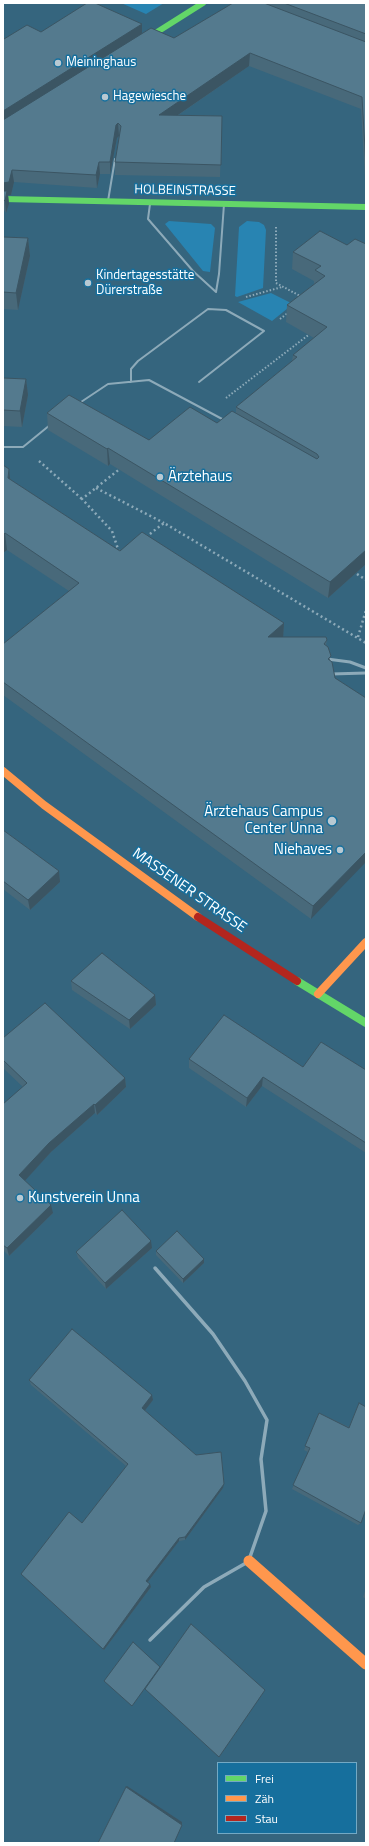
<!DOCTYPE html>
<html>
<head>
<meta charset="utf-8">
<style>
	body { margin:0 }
	#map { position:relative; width:369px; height:1846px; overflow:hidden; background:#35657e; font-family:"Titillium Web",sans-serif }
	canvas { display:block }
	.frame { position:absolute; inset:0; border:4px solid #fff; pointer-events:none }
	.legend { position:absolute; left:217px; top:1762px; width:140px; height:72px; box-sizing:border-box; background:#166f9d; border:1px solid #73a9c4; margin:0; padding:5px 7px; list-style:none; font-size:12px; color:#fff }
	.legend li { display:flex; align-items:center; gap:8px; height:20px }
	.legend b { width:20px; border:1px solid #73a9c4 }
</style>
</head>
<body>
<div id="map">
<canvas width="369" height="1846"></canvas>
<div class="frame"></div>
<ul class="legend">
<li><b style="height:5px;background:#63d668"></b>Frei</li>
<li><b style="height:5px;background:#ff974d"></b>Zäh</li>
<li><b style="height:5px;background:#b3261e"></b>Stau</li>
</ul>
</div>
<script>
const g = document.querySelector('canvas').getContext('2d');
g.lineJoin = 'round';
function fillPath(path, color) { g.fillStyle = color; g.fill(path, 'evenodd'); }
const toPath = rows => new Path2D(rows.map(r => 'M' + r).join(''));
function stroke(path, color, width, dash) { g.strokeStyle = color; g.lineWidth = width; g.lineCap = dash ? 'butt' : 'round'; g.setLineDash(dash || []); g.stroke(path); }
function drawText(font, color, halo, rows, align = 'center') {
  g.font = font + ' "Titillium Web",sans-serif'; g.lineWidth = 3; g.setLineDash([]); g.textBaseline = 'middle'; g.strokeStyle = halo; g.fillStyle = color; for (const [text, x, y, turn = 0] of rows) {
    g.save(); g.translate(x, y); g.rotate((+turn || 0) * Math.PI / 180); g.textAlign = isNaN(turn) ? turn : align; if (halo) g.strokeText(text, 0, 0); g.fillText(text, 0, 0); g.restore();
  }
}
fillPath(toPath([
	[121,3,164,3,146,14],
	[169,221,211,224,215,228,210,272,203,271,165,224],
	[247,221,259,222,264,225,266,230,263,288,237,297,235,296,239,227],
	[271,293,293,304,272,321,238,302]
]), '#2884b2');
stroke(toPath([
	[276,227,276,283,302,297],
	[246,297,282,287],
	[280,319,289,312],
	[226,398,311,333]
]), '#8daab9', 2, [1.5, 2]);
stroke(toPath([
	[39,461,82,499],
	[96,488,164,523],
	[146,537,164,523,366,643],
	[119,552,112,531,82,499,121,468],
	[357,574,366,580],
	[358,637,366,610]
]), '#8daab9', 2.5, [2, 3]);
stroke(toPath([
	[108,201,115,159],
	[150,204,148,219,193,271,216,292],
	[216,292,219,274,224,204],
	[131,382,131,369,138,361,208,309,226,310,264,331,199,382],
	[78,404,108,384,149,380,224,420],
	[3,447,23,447,50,425]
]), '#8daab9', 2);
stroke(toPath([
	[327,659,350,662,366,668],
	[331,674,366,673]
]), '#8daab9', 3);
stroke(toPath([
	[155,1268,213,1334,245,1381,267,1420,261,1459,266,1511,250,1557],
	[150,1640,204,1587,246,1563]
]), '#8daab9', 3.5);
stroke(toPath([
	[146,39,203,3],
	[3,199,366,207]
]), '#63d668', 6);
stroke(toPath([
	[297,981,366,1023]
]), '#63d668', 8);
stroke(toPath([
	[3,771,44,805,198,917],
	[318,994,366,942]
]), '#ff974d', 8);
stroke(toPath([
	[249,1561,366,1664]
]), '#ff974d', 11);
stroke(toPath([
	[198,917,297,981]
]), '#b3261e', 8);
fillPath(toPath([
	[233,3,366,3,366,180,365,180,361,109,249,66,177,116,222,116,220,177,115,175,115,162,119,136,117,138,110,174,100,174,97,188,14,182,11,195,8,195,9,204,6,213,3,209,3,37,4,39,41,32,142,24,142,33,174,38],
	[3,237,28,238,30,256,18,310,3,309],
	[366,244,366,564,328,598,110,464,108,466,48,430,47,413,149,440,217,423,236,413,236,407,292,361,293,355,314,338,286,322,287,305,314,284,314,281,292,269,293,252,347,245],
	[3,378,26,379,28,395,22,427,3,426],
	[3,465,11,480,120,551,284,623,283,637,327,640,326,645,335,678,366,698,311,919,3,695,3,644,69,591,7,550,3,553],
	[3,830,59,871,60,882,30,910,3,889],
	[71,981,155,995,156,1005,130,1029,72,990],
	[3,1038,125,1078,126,1087,97,1115,95,1113,51,1152,25,1180,53,1213,9,1256,3,1250,3,1104,23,1087,3,1068],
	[189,1059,366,1070,366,1153,262,1086,246,1107,189,1068],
	[152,1248,106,1289,78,1258,76,1252],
	[156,1251,204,1259,204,1263,183,1283,156,1255],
	[29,1380,152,1395,153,1400,145,1410,223,1488,185,1540,179,1541,148,1582,151,1587,104,1650,21,1574,82,1523,126,1466,31,1385],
	[359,1403,361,1523,358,1525,292,1489,308,1452,304,1450,319,1413,349,1427],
	[366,1588,366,1599,363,1597]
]), '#48697a');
fillPath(toPath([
	[142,24,142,36,3,124,3,111],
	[250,53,249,66,159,128,159,115],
	[118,123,119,136,117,138,110,174,110,162,116,125],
	[99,162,100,174,97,188,96,175],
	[12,170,14,182,11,195,8,195,9,204,6,213,5,201,3,196,3,183],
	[28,238,30,256,18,310,16,293],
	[26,379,28,395,22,427,20,411],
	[108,448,110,464,108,466,107,449],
	[9,469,11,486,8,478],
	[5,533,7,550,3,553,3,535],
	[366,550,366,564,328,598,330,582],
	[284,623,283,639,268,637],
	[366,852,366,862,311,919,313,906],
	[59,871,60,882,30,910,28,900],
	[155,995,156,1005,130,1029,129,1020],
	[263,1077,262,1086,246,1107,247,1098],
	[125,1078,126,1087,97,1115,95,1105],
	[94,1104,95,1113,51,1152,22,1184,19,1175,49,1143],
	[51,1205,53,1213,9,1256,7,1248],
	[151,1241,152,1248,106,1289,105,1283],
	[204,1259,204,1263,183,1283,183,1279],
	[152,1395,153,1400,143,1413,142,1408],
	[224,1484,223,1488,185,1540,185,1537],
	[179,1538,179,1541,147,1583,146,1581],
	[150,1584,151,1587,104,1650,103,1649],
	[127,1786,182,1822,182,1825,126,1787]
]), '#3b5563');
const building = toPath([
	[87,3,95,3,142,24,3,111,3,37,4,39,27,25,41,32,87,3],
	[233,3,264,3,366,42,366,166,362,97,250,53,159,115,222,116,221,165,115,162,121,126,118,123,116,125,110,162,99,162,96,175,12,170,9,182,3,183,3,120,151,28,174,38,233,3],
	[284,3,366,3,366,34,284,3],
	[3,191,7,191,5,201,3,199,3,191],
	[320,231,347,245,355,239,366,244,366,550,330,582,108,448,107,449,47,413,69,395,149,440,190,407,217,423,232,411,317,459,319,457,317,454,236,407,297,357,293,355,327,327,287,305,325,276,315,270,321,266,293,252,320,231],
	[3,237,28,238,16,293,3,292,3,237],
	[3,378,26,379,20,411,3,410,3,378],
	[3,465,9,469,8,478,120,551,142,532,284,623,268,637,326,637,327,640,324,644,328,647,331,656,328,659,332,662,335,678,366,698,366,852,313,906,3,682,3,644,79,583,5,533,3,535,3,465],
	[3,830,59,871,28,900,3,881,3,830],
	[102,953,155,995,129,1020,71,981,102,953],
	[45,1003,125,1078,95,1105,94,1104,49,1143,19,1175,51,1205,7,1248,3,1245,3,1104,27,1083,3,1060,3,1038,45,1003],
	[224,1015,303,1067,321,1042,366,1070,366,1143,263,1077,247,1098,189,1059,224,1015],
	[122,1210,151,1241,105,1283,76,1252,122,1210],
	[177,1231,204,1259,183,1279,156,1251,177,1231],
	[72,1329,152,1395,142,1408,196,1455,221,1452,224,1484,185,1537,179,1538,146,1581,150,1584,103,1649,21,1574,69,1512,82,1523,128,1464,29,1380,72,1329],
	[359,1403,366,1407,366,1509,361,1523,293,1485,310,1448,305,1446,319,1413,349,1428,359,1403],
	[191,1624,265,1690,219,1757,145,1689,191,1624],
	[133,1642,160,1667,132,1706,104,1681,133,1642],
	[126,1787,182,1825,174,1843,98,1843,126,1787]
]);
fillPath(building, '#547a8e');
stroke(building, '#3b5563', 1);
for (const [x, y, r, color] of [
	[58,63,4,"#b8c9d2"],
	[105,97,4,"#b8c9d2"],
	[88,283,4,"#b8c9d2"],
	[160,477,4,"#b8c9d2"],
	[332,821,5,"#b8c9d2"],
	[340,850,4,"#b8c9d2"],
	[20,1198,4,"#b8c9d2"]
]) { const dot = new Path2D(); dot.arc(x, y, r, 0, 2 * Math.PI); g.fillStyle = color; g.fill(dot); stroke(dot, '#166f9d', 1.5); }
drawText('13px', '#fff', '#166f9d', [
	["Meininghaus",66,63],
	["Hagewiesche",113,97],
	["Kindertagesstätte",96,276],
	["Dürerstraße",96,291]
], 'left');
drawText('13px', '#fff', '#166f9d', [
	["HOLBEINSTRASSE",185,191,1]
]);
drawText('15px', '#fff', '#166f9d', [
	["Ärztehaus",168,477],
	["Ärztehaus Campus",323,812,"right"],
	["Center Unna",323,829,"right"],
	["Niehaves",332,850,"right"],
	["Kunstverein Unna",28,1198]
], 'left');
drawText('15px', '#fff', '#166f9d', [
	["MASSENER STRASSE",189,891,35]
]);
</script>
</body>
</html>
